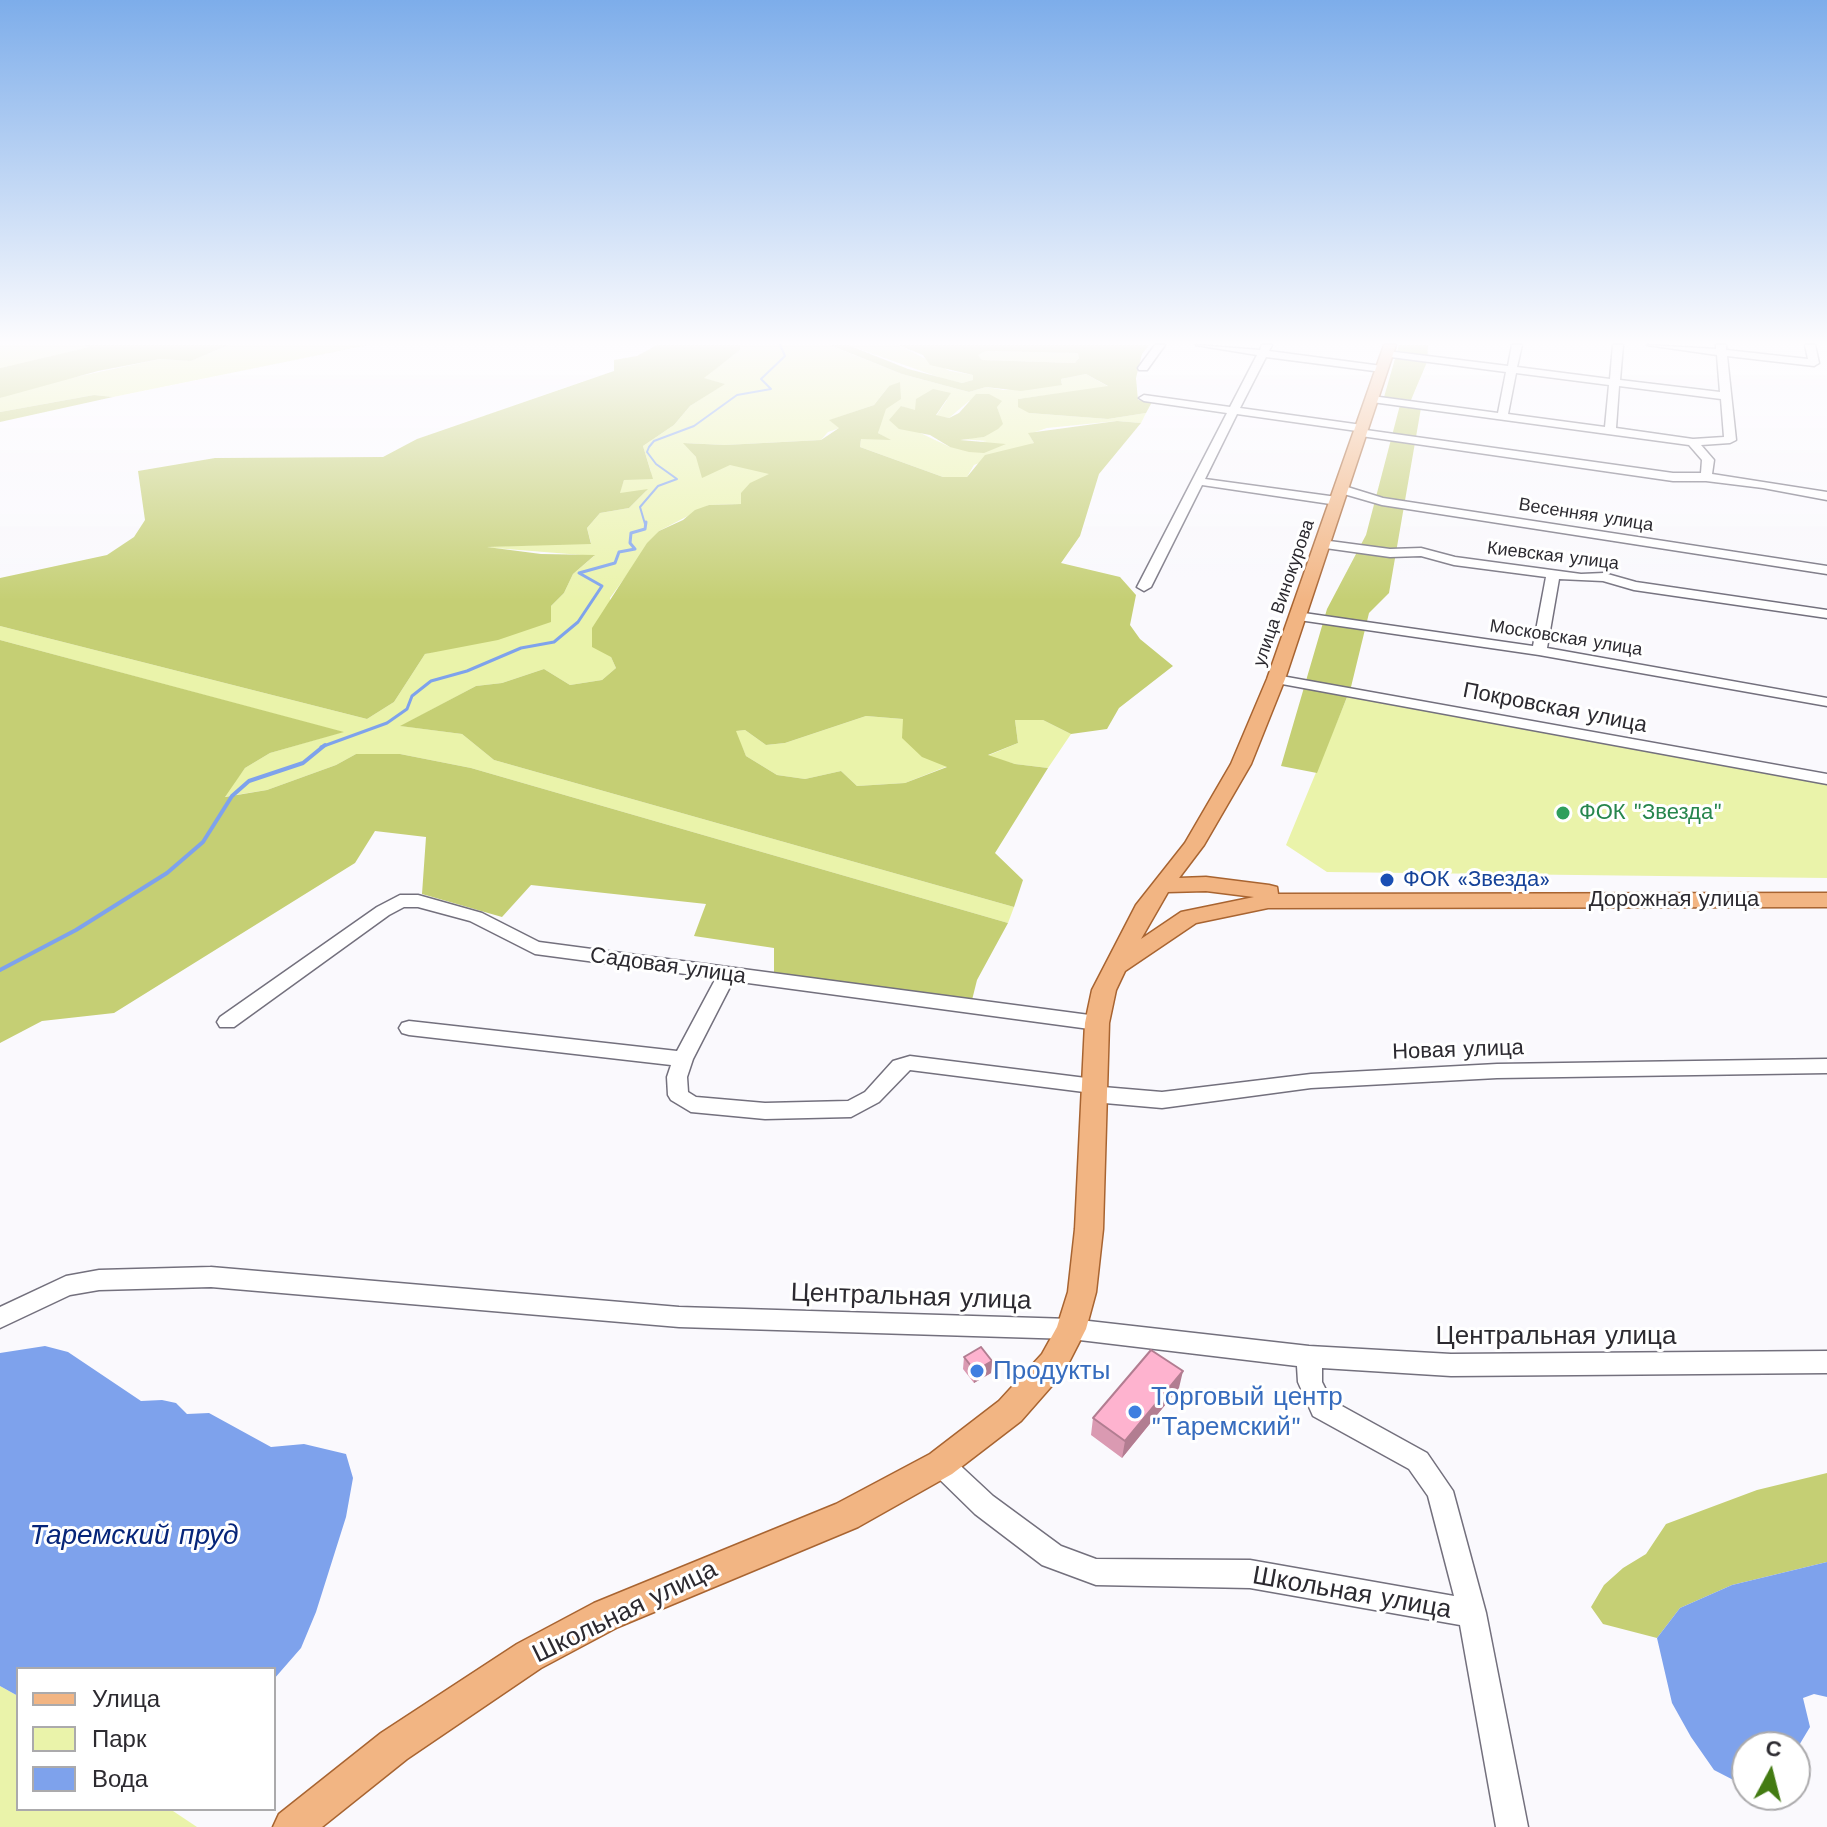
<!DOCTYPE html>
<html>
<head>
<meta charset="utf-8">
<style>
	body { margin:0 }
	#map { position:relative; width:1827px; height:1827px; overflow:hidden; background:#faf9fd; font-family:"Work Sans",sans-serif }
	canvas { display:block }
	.legend { position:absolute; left:16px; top:1667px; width:260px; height:144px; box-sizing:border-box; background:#fff; border:2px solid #abaaac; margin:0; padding:10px 14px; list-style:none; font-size:24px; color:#2c2a30 }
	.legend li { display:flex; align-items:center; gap:16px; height:40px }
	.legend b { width:40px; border:2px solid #abaaac }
	.north { position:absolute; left:1731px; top:1731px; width:80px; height:80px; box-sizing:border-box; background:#fff; border:2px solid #abaaac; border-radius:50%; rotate:7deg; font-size:22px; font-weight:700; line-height:32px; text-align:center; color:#2c2a30 }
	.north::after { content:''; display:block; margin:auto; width:28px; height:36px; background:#437b12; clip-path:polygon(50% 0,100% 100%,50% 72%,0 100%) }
</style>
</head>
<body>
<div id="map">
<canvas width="1827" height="1827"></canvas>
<ul class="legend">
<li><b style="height:10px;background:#f2b583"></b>Улица</li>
<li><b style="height:22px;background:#eaf3aa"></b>Парк</li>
<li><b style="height:22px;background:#7ea2ec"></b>Вода</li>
</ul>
<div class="north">С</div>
</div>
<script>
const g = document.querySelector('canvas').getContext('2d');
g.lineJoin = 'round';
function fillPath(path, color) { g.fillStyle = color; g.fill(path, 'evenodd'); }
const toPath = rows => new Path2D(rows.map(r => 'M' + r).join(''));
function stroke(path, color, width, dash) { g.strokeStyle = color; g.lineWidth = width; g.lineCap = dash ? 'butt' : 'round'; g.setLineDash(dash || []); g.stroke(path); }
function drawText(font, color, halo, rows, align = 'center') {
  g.font = font + ' "Work Sans",sans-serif'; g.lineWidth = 6; g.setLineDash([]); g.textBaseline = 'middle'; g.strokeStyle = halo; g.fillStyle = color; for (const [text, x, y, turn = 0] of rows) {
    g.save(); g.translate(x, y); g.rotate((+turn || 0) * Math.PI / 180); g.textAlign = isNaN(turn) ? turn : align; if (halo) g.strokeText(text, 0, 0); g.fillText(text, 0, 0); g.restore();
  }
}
fillPath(toPath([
	[0,345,85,345,92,347,0,368],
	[228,345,368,345,113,397,94,395,0,412,0,398,29,387,160,359,191,361],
	[740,345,829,345,902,374,969,392,986,387,1004,390,1062,384,1061,379,1086,374,1109,387,1018,399,1029,413,1108,419,1146,413,1141,423,1117,421,1047,428,1029,434,1034,443,974,465,967,477,943,477,860,447,861,439,888,439,878,433,889,386,874,405,830,420,840,428,828,432,821,440,725,445,684,443,696,457,771,473,742,504,709,505,659,531,610,598,611,657,616,668,602,680,570,685,544,669,502,683,476,686,401,726,462,734,494,760,1014,907,1008,923,471,768,400,754,356,754,336,765,267,790,223,797,245,768,270,753,342,732,0,640,0,626,367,719,394,702,425,654,459,645,551,606,564,593,573,574,594,556,482,547,591,543,587,528,600,513,629,508,646,491,619,494,624,480,651,472,643,446,674,425,690,406,724,384,703,378,740,350],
	[947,400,936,416,949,418,969,401,997,407,1002,424,984,437,960,439,987,441,950,447,916,431,901,406,915,411],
	[848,345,898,345,950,371,973,375,974,380,962,383,944,379],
	[985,351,1079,353,1079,358,1075,363,982,360,977,355],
	[1348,695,1827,782,1827,878,1327,872,1286,845],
	[866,716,903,719,948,766,905,783,857,786,841,771,805,779,777,775,746,756,735,731,745,730,766,745,785,743],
	[1015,720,1043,720,1071,734,1048,768,1015,764,987,756,1018,743],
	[0,1686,18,1696,18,1809,170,1809,197,1827,0,1827]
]), '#eaf3aa');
fillPath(toPath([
	[85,345,228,345,191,361,160,359,98,371,0,398,0,368,90,347],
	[657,345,740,345,740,350,704,378,725,384,690,406,674,425,643,446,653,479,624,480,620,493,648,489,629,508,600,513,587,528,591,544,487,547,541,554,595,555,573,574,564,593,551,606,551,622,498,640,425,654,394,702,367,719,0,626,0,578,107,555,134,537,145,520,138,471,215,458,383,457,417,439,614,371,614,360,637,356],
	[830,345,848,345,908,369,962,383,973,380,973,375,930,365,923,355,898,345,1149,345,1142,354,1136,378,1138,400,1152,402,1146,413,1108,419,1029,413,1018,407,1018,399,1108,386,1086,374,1061,379,1062,385,1021,391,986,387,969,392,902,374],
	[986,351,1078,353,1079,358,1075,363,982,360,978,355],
	[1399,345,1428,345,1427,362,1411,400,1384,397],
	[900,382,901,399,886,409,878,433,891,440,861,439,860,447,943,477,967,477,985,455,1034,443,1028,433,1117,421,1141,423,1099,474,1080,536,1061,563,1120,577,1136,595,1130,625,1140,639,1173,666,1119,708,1107,729,1071,734,1043,720,1015,720,1018,743,988,755,1015,764,1048,768,995,853,1023,880,1014,907,494,760,462,734,400,726,476,686,502,683,544,669,570,685,602,680,616,668,611,657,592,647,592,628,647,543,659,531,683,520,695,510,709,505,741,504,741,493,750,483,769,474,730,465,702,478,696,457,683,443,725,445,821,440,839,428,829,420,874,405,889,386],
	[866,716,903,719,902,738,922,757,947,767,905,783,857,786,841,771,805,779,777,775,746,756,736,731,745,730,766,745,785,743],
	[933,389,951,393,936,415,949,418,959,413,976,394,989,394,1002,401,997,407,1003,424,998,429,984,437,960,440,1006,444,984,453,969,452,950,447,930,435,899,429,889,420,901,406,915,410,916,399],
	[94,395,113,397,0,422,0,412],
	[1400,405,1421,408,1389,593,1369,613,1351,687,1317,773,1281,766,1327,609,1366,535],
	[0,640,344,732,270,753,245,768,225,797,267,790,336,765,356,754,400,754,471,768,1008,923,977,980,972,1000,774,974,774,948,694,936,706,904,531,885,502,917,422,894,426,837,375,831,355,863,114,1013,42,1021,0,1043],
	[1827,1473,1827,1562,1732,1585,1680,1608,1657,1638,1603,1624,1591,1607,1604,1585,1623,1568,1646,1554,1666,1524,1757,1490]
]), '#c5cf74');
fillPath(toPath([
	[45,1346,68,1352,141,1401,162,1400,176,1403,187,1414,209,1413,271,1447,304,1444,346,1454,353,1478,346,1517,316,1612,301,1648,274,1679,274,1669,18,1669,18,1696,0,1686,0,1353],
	[1827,1562,1827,1697,1814,1694,1803,1698,1810,1727,1795,1752,1795,1747,1747,1747,1747,1787,1714,1770,1691,1737,1672,1703,1657,1638,1680,1608,1732,1585]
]), '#7ea2ec');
stroke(toPath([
	[645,524,640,507,658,486,677,479,656,464,647,452,649,447,654,441,694,426,737,395,771,389,761,379,785,356,780,345]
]), '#7ea2ec', 2);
stroke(toPath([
	[321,747,387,723,407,709,412,696,431,681,467,671,521,648,554,642,578,622,602,586,579,573,615,563,619,552,635,549,630,543,631,533,645,529,646,522]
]), '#7ea2ec', 3);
stroke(toPath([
	[0,970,76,930,167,873,203,842,232,796,249,781,303,763,325,745]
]), '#7ea2ec', 4);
const minor = toPath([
	[1155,345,1165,345,1147,370,1139,370,1138,368,1155,345],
	[1196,345,1260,350,1262,345,1272,345,1269,351,1382,366,1387,369,1382,372,1266,357,1240,408,1362,425,1368,428,1366,430,1673,473,1701,473,1702,460,1689,445,1372,402,1367,399,1372,396,1498,413,1506,372,1383,356,1383,352,1387,351,1508,366,1512,345,1522,345,1517,367,1610,379,1613,345,1623,345,1620,380,1720,392,1717,355,1647,345,1716,349,1716,345,1726,345,1726,350,1808,359,1805,345,1815,345,1819,363,1814,366,1727,356,1736,440,1730,443,1701,445,1714,460,1712,474,1827,492,1827,500,1763,488,1706,481,1673,481,1361,436,1355,433,1357,431,1237,414,1205,479,1337,497,1343,501,1337,505,1202,485,1151,587,1144,591,1137,587,1227,413,1144,401,1139,398,1144,395,1230,407,1257,355,1196,345],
	[1516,373,1609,385,1605,427,1508,414,1516,373],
	[1619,386,1721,399,1724,437,1693,439,1616,428,1619,386],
	[1341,485,1383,498,1827,566,1827,574,1382,505,1337,492,1335,489,1341,485],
	[1322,540,1390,549,1421,548,1455,557,1581,574,1604,573,1636,582,1827,610,1827,618,1634,590,1603,581,1559,579,1547,648,1827,698,1827,706,1539,655,1292,619,1292,613,1297,612,1533,646,1546,577,1454,565,1421,556,1390,557,1318,547,1318,541,1322,540],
	[1276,675,1827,774,1827,784,1271,682,1271,676,1276,675],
	[400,895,418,895,482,913,539,942,1097,1016,1104,1018,1107,1023,1104,1028,1097,1030,733,981,693,1059,687,1077,688,1092,696,1097,765,1103,848,1101,865,1092,893,1061,910,1056,1094,1079,1101,1081,1103,1087,1162,1092,1311,1074,1497,1064,1827,1059,1827,1073,1497,1078,1311,1088,1162,1108,1093,1102,1086,1099,1084,1092,910,1070,879,1102,851,1117,765,1119,691,1112,671,1100,668,1095,667,1077,671,1065,409,1035,402,1033,399,1028,402,1023,409,1021,677,1051,716,978,535,954,470,921,418,907,404,907,389,915,234,1027,220,1027,217,1022,220,1017,377,907,400,895],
	[211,1267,679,1307,1071,1319,1309,1346,1451,1354,1827,1351,1827,1373,1451,1376,1322,1368,1322,1382,1331,1400,1427,1453,1453,1491,1486,1613,1528,1827,1496,1827,1460,1625,1250,1588,1096,1585,1042,1565,975,1514,932,1472,928,1464,932,1456,941,1452,950,1456,993,1496,1061,1546,1096,1559,1250,1560,1454,1596,1428,1496,1409,1469,1313,1416,1298,1382,1297,1366,1071,1339,679,1327,211,1287,99,1290,70,1295,0,1328,0,1307,66,1276,99,1270,211,1267]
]);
const major = toPath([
	[1384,345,1396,345,1285,679,1251,764,1204,845,1179,878,1206,877,1269,885,1277,887,1278,894,1827,893,1827,907,1268,908,1196,923,1125,971,1116,990,1109,1023,1103,1229,1096,1292,1086,1329,1064,1372,1021,1421,952,1474,858,1527,618,1627,541,1668,407,1759,322,1827,273,1827,279,1814,381,1733,517,1644,594,1603,836,1504,930,1454,999,1401,1042,1354,1057,1327,1068,1292,1075,1229,1085,1023,1092,990,1136,905,1185,843,1231,764,1267,679,1384,345],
	[1206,891,1254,897,1181,912,1141,939,1168,892,1206,891]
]);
stroke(minor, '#73707d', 3);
stroke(major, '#a86431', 3);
fillPath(minor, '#fff');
fillPath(major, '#f2b583');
fillPath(toPath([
	[964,1357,992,1361,991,1373,974,1383,963,1369],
	[1179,1388,1122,1458,1091,1435,1093,1418]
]), '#da9ab2');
fillPath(toPath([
	[992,1361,991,1373,974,1383,975,1371],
	[1183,1371,1179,1388,1122,1458,1125,1441]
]), '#b27d91');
const building = toPath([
	[981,1347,992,1361,975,1371,964,1357,981,1347],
	[1151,1350,1183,1371,1125,1441,1093,1418,1151,1350]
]);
fillPath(building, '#feb3cf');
stroke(building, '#b27d91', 2);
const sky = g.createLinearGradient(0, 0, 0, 601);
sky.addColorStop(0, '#7dadea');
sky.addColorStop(0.57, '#fdfcfe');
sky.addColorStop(1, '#fdfcfe00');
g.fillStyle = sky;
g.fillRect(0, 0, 1827, 601);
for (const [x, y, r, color] of [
	[1563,813,8,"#2e9e5b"],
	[1387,880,8,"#1a4fb4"],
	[977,1371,8,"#3f7fe0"],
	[1135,1412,8,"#3f7fe0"]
]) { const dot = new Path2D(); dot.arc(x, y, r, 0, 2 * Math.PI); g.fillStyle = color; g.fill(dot); stroke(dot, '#fff', 3); }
drawText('18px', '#2c2a30', '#fff', [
	["Весенняя улица",1586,515,9],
	["Киевская улица",1553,556,7],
	["улица Винокурова",1284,593,-71],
	["Московская улица",1566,638,9]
]);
drawText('22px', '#2c2a30', '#fff', [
	["Покровская улица",1555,708,11],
	["Дорожная улица",1674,900],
	["Садовая улица",668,966,8],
	["Новая улица",1458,1050,-2]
]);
drawText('22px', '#27864d', '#fff', [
	["ФОК \"Звезда\"",1579,813]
], 'left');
drawText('22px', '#164399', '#fff', [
	["ФОК «Звезда»",1403,880]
], 'left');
drawText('26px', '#2c2a30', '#fff', [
	["Центральная улица",911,1297,2],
	["Центральная улица",1556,1336],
	["Школьная улица",1352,1593,10],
	["Школьная улица",625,1612,-26]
]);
drawText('26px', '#366cbe', '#fff', [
	["Продукты",993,1371],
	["Торговый центр",1151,1397],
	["\"Таремский\"",1151,1427]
], 'left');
drawText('italic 28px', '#062579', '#fff', [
	["Таремский пруд",134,1536]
]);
</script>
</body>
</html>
